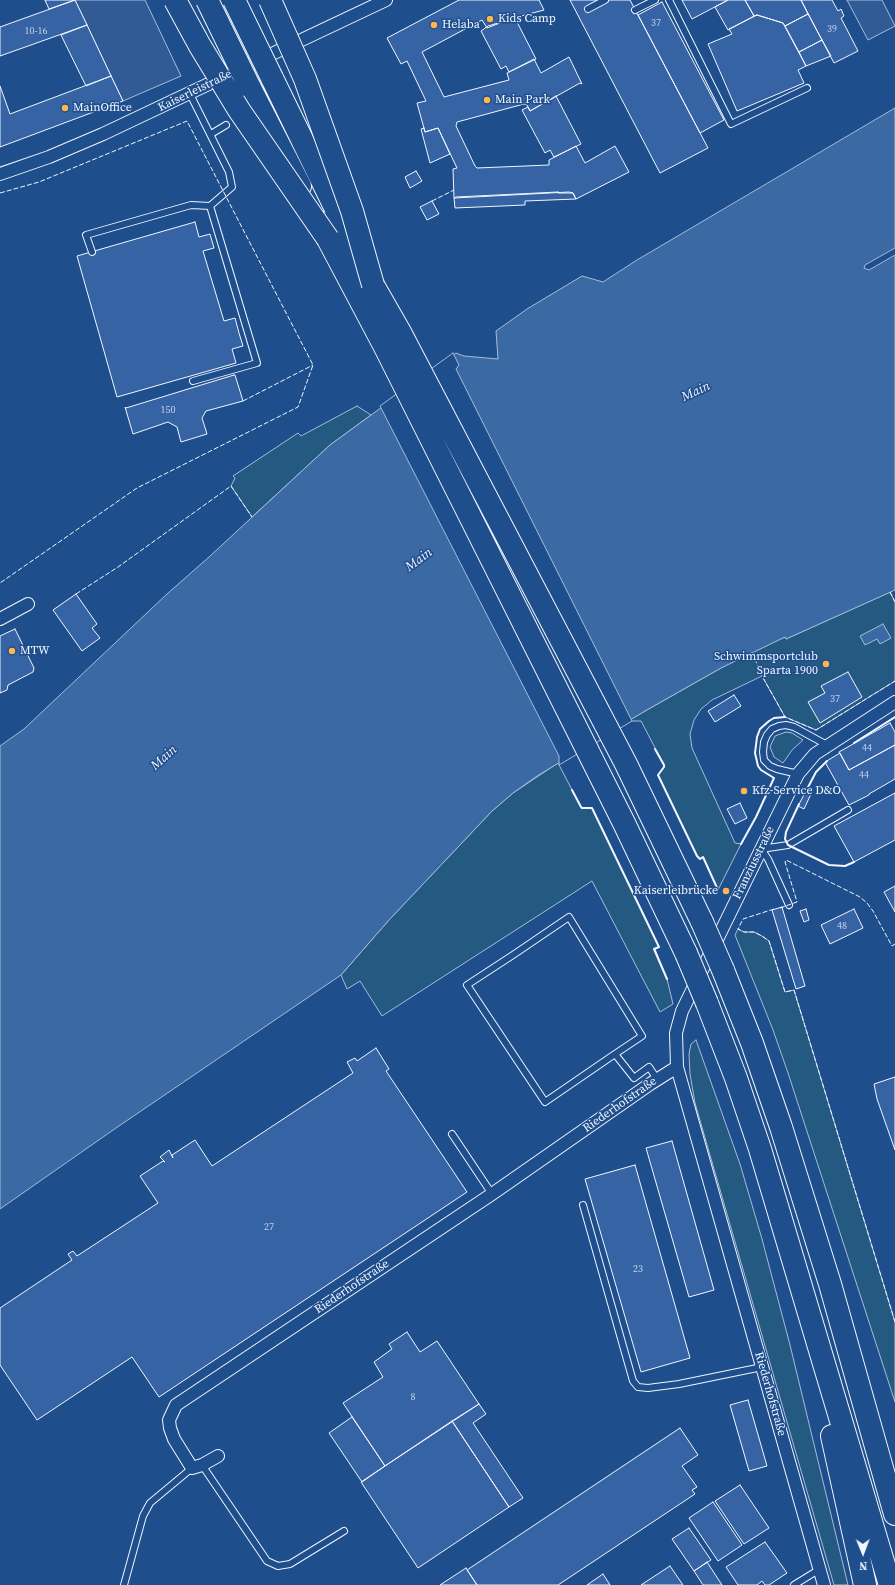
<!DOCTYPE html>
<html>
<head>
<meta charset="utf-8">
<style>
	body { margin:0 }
	#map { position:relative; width:895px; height:1585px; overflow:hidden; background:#1f4e8c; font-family:"Source Serif 4",serif }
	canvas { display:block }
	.north { position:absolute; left:843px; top:1533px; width:40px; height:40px; -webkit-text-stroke:3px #1f4e8c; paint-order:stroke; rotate:179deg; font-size:11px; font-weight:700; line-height:16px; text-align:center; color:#f2f6ff }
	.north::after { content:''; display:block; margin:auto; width:14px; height:18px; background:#f2f6ff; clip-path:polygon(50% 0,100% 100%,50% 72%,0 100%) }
</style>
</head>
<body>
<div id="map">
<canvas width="895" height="1585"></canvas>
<div class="north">N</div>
</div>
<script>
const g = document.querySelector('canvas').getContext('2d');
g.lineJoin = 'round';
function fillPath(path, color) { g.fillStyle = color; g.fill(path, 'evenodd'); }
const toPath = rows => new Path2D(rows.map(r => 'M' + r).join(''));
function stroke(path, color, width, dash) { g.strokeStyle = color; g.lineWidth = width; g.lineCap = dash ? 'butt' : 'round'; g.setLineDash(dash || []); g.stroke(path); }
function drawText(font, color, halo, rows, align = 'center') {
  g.font = font + ' "Source Serif 4",serif'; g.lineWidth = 3; g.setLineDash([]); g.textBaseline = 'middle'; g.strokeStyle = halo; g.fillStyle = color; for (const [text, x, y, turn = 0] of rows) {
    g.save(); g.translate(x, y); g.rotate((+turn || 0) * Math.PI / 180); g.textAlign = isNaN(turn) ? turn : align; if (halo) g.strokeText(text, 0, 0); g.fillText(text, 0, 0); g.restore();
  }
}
const green = toPath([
	[357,406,371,415,330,445,252,517,231,486,235,478,233,476,298,433,301,436,357,406],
	[890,592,895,602,895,681,816,730,785,717,762,676,712,700,701,709,694,720,690,734,692,748,735,843,741,844,718,890,703,857,700,859,697,856,658,775,664,767,664,765,641,721,632,721,631,719,721,668,752,652,785,637,786,639,890,592],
	[786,732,792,733,803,740,792,750,783,763,774,757,770,747,775,736,786,732],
	[558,763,581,807,583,808,592,808,643,913,659,947,655,949,667,979,673,1004,660,1012,592,881,382,1016,360,981,347,989,341,975,389,920,492,811,513,793,558,763],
	[738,929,744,932,754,932,762,936,769,941,785,992,794,990,895,1322,895,1402,788,1073,773,1030,735,935,738,929],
	[696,1040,740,1164,762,1239,790,1345,848,1585,834,1585,695,1103,690,1074,689,1054,691,1044,696,1040]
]);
fillPath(green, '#245a82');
stroke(green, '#a8bbd7', 1);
const parking = toPath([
	[75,0,145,0,181,76,123,101,75,0],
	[847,0,882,0,895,26,868,40,847,0]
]);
fillPath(parking, '#305b95');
stroke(parking, '#a8bbd7', 1);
const water = toPath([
	[895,108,895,248,865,265,864,268,869,270,895,255,895,590,786,639,785,637,721,668,645,711,537,776,513,793,492,811,389,920,341,975,116,1128,0,1209,0,746,24,729,167,594,209,557,330,445,456,353,464,356,498,359,496,331,527,309,582,276,603,282,637,260,895,108],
	[883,624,891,638,880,644,877,639,865,645,860,636,883,624]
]);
fillPath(water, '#3b69a3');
stroke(water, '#a8bbd7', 1);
const pier = toPath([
	[453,353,459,365,456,369,632,721,559,765,559,756,380,406,453,353]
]);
fillPath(pier, '#1f4e8c');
stroke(pier, '#a8bbd7', 1);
const building = toPath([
	[45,0,75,0,49,9,45,0],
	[75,0,87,25,0,56,0,27,75,0],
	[459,0,539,0,544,10,510,19,487,28,482,20,422,52,444,97,509,80,507,73,534,59,541,73,569,57,582,84,580,83,530,111,527,105,524,104,457,122,456,126,475,166,477,168,549,165,549,160,576,146,585,163,615,146,629,172,576,199,573,193,569,192,454,198,453,169,457,168,438,128,425,132,417,103,426,101,407,61,401,64,387,38,459,0],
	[570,0,630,0,708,148,660,173,570,0],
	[682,0,728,0,692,19,682,0],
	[728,0,745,0,754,16,728,30,715,7,728,0],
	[745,0,801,0,808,14,785,26,783,23,757,15,754,16,745,0],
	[801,0,832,0,838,11,841,9,844,16,841,18,858,51,834,63,801,0],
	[662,2,724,120,700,133,638,15,662,2],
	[808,14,822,40,799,52,785,26,808,14],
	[757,15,783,23,806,66,798,70,804,83,737,111,708,44,732,34,729,29,757,15],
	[515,18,536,59,509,72,506,66,501,69,481,31,488,26,515,18],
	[87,25,111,76,86,86,61,35,87,25],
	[822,40,831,56,806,66,799,52,822,40],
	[111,76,123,101,0,147,0,86,10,114,111,76],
	[556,96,581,144,554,157,550,150,545,153,522,110,528,107,530,111,556,96],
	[424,128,425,132,438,128,450,154,430,163,421,129,424,128],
	[416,171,422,181,410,188,405,177,416,171],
	[558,192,558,193,573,193,576,199,525,201,525,205,455,208,454,198,456,197,558,192],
	[432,201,439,214,427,220,420,207,432,201],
	[195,222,199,237,210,234,214,248,203,251,224,321,235,318,239,333,243,346,232,349,236,363,117,397,77,256,195,222],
	[234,375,235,375,243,401,206,411,202,418,207,434,181,442,177,427,168,422,133,434,125,407,126,408,234,375],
	[76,594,97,624,92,628,100,638,82,651,53,610,76,594],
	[15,629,34,668,33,672,8,685,7,690,0,693,0,636,15,629],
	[848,672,862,697,820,723,808,702,825,693,821,686,848,672],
	[734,695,741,706,715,722,708,711,734,695],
	[890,723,895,732,895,745,849,770,839,752,890,723],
	[895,745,895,779,869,794,869,795,849,805,825,762,840,753,849,770,895,745],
	[806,791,811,794,804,809,798,806,806,791],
	[895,793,895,840,854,862,834,826,895,793],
	[740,803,747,818,735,824,727,809,740,803],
	[895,886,895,912,884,892,895,886],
	[782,907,805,986,796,989,772,910,782,907],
	[806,909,809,920,804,922,800,911,806,909],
	[854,909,863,928,830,944,821,925,854,909],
	[376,1048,389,1069,386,1071,467,1192,159,1397,132,1357,37,1420,0,1365,0,1308,72,1260,68,1254,73,1251,77,1256,158,1203,140,1176,163,1161,165,1162,160,1157,169,1150,173,1158,172,1155,195,1140,212,1166,353,1073,347,1062,355,1058,357,1061,376,1048],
	[895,1077,895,1150,877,1099,874,1084,895,1077],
	[672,1141,714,1290,689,1297,646,1148,672,1141],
	[635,1165,690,1358,641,1372,585,1179,635,1165],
	[407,1332,420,1352,437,1341,479,1404,385,1466,343,1403,383,1377,374,1362,392,1349,389,1344,407,1332],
	[748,1400,767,1466,749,1471,730,1405,748,1400],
	[479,1404,486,1414,473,1423,523,1498,509,1507,452,1421,479,1404],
	[352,1417,385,1466,362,1482,329,1433,352,1417],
	[452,1421,509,1507,418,1568,361,1482,452,1421],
	[680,1428,698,1455,682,1466,697,1487,692,1490,695,1494,558,1585,477,1585,467,1570,680,1428],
	[740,1485,769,1528,744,1544,715,1501,740,1485],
	[713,1502,742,1545,718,1561,689,1518,713,1502],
	[689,1528,711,1560,694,1571,672,1539,689,1528],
	[765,1542,787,1573,769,1585,765,1585,762,1581,757,1585,738,1585,726,1567,765,1542],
	[707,1562,722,1585,703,1585,694,1571,707,1562],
	[670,1566,683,1585,641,1585,670,1566],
	[466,1568,477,1585,440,1585,466,1568],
	[603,1574,610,1585,587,1585,603,1574]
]);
fillPath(building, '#3563a3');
stroke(building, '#f2f6ff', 1);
const service = toPath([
	[669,0,731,124,807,88],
	[588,9,605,0],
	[635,10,655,0],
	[190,94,229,172,232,187,210,206,257,363,193,381],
	[211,134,226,125],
	[92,252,86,235,191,205,210,206],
	[798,774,777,769,770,766,764,760,763,752,764,742,767,735,772,729,779,726,786,725,794,727,827,745],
	[789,905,768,859,761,849,788,845,848,810],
	[615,1054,642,1036,569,917,513,955,467,985,545,1102,615,1054,634,1078,649,1067,657,1079],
	[452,1134,492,1194],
	[583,1205,633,1381,638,1387,648,1388,679,1384,762,1367],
	[202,1465,267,1561,278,1566,290,1564,344,1531],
	[124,1585,143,1516,150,1503,192,1468],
	[794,1585,820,1569]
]);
const minor = toPath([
	[0,174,49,157,103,134,386,0],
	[0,619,28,604],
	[218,1456,202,1465,192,1468,174,1439,170,1428,169,1420,176,1405,492,1194,650,1084,677,1067],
	[824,1585,677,1067,676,1033,682,1011,798,774,815,754,895,702]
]);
const motorway = toPath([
	[272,78,373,285,401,334,626,764,702,922],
	[249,86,300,186],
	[319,222,385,347,624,823,686,953],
	[723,970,752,1043,781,1127,830,1284,895,1514],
	[707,1003,736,1078,760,1149,890,1585],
	[832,1436,865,1585]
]);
stroke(service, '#f2f6ff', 8);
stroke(minor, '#f2f6ff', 14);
stroke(motorway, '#f2f6ff', 24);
stroke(service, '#1f4e8c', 6);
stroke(minor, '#1f4e8c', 12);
stroke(motorway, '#1f4e8c', 22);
const motorwayBridge = toPath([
	[175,0,200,46,239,110,328,239],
	[207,0,249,86],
	[234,0,272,78],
	[270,0,305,79,352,211,373,285],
	[702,922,723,970],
	[686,953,707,1003]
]);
stroke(motorwayBridge, '#f2f6ff', 24, []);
stroke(motorwayBridge, '#1f4e8c', 22);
stroke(toPath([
	[0,193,39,182,187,121,313,365,298,407,137,488,0,583],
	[432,201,454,190],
	[243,401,313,365],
	[890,592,895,602],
	[76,594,118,567,231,486,252,517],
	[752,652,762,676,785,717,816,730,895,681],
	[780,908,797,902,785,862,786,860,860,897,867,903,873,911,892,946,895,944],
	[774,909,743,919,738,929,744,932,754,932,762,936,769,941,785,992,794,990,895,1322]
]), '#f2f6ff', 1, [5, 2]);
stroke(toPath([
	[854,743,895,717],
	[655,749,664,765,664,767,658,775,697,856,700,859,703,857,718,890],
	[572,790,581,807,582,808,592,808,659,947,654,949,667,979],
	[805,793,816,772,827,761],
	[799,804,786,832,785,839,788,845,829,865,845,866,854,862],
	[741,844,756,817,774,778,761,770,758,766,755,753,757,737,760,729,769,721,774,718,785,717]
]), '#f2f6ff', 2);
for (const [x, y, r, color] of [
	[490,19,4,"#ffb74d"],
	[434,25,4,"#ffb74d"],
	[487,100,4,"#ffb74d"],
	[65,108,4,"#ffb74d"],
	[12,651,4,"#ffb74d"],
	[826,664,4,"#ffb74d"],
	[744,791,4,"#ffb74d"],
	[726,891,4,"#ffb74d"]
]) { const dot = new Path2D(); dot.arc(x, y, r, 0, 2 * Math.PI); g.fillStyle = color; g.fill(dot); stroke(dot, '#1f4e8c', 1.5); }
drawText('10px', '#c3d1e8', null, [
	["37",656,23],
	["39",832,29],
	["10-16",36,31],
	["150",168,410],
	["37",835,699],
	["44",867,748],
	["44",864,775],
	["48",842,926],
	["27",269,1227],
	["23",638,1269],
	["8",413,1397]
]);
drawText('12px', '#f2f6ff', '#1f4e8c', [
	["Kids Camp",498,19],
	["Helaba",442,25],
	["Main Park",495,100],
	["MainOffice",73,108],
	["MTW",20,651],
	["Schwimmsportclub",818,657,"right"],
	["Sparta 1900",818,671,"right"],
	["Kfz-Service D&O",752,791],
	["Kaiserleibrücke",718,891,"right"]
], 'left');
drawText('12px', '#f2f6ff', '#1f4e8c', [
	["Kaiserleistraße",195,91,-26],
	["Franziusstraße",754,863,-64],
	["Riederhofstraße",620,1105,-35],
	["Riederhofstraße",352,1287,-34],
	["Riederhofstraße",770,1394,74]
]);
drawText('italic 13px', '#f2f6ff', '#1f4e8c', [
	["Main",696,392,-25],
	["Main",419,560,-36],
	["Main",164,758,-42]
]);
</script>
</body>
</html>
